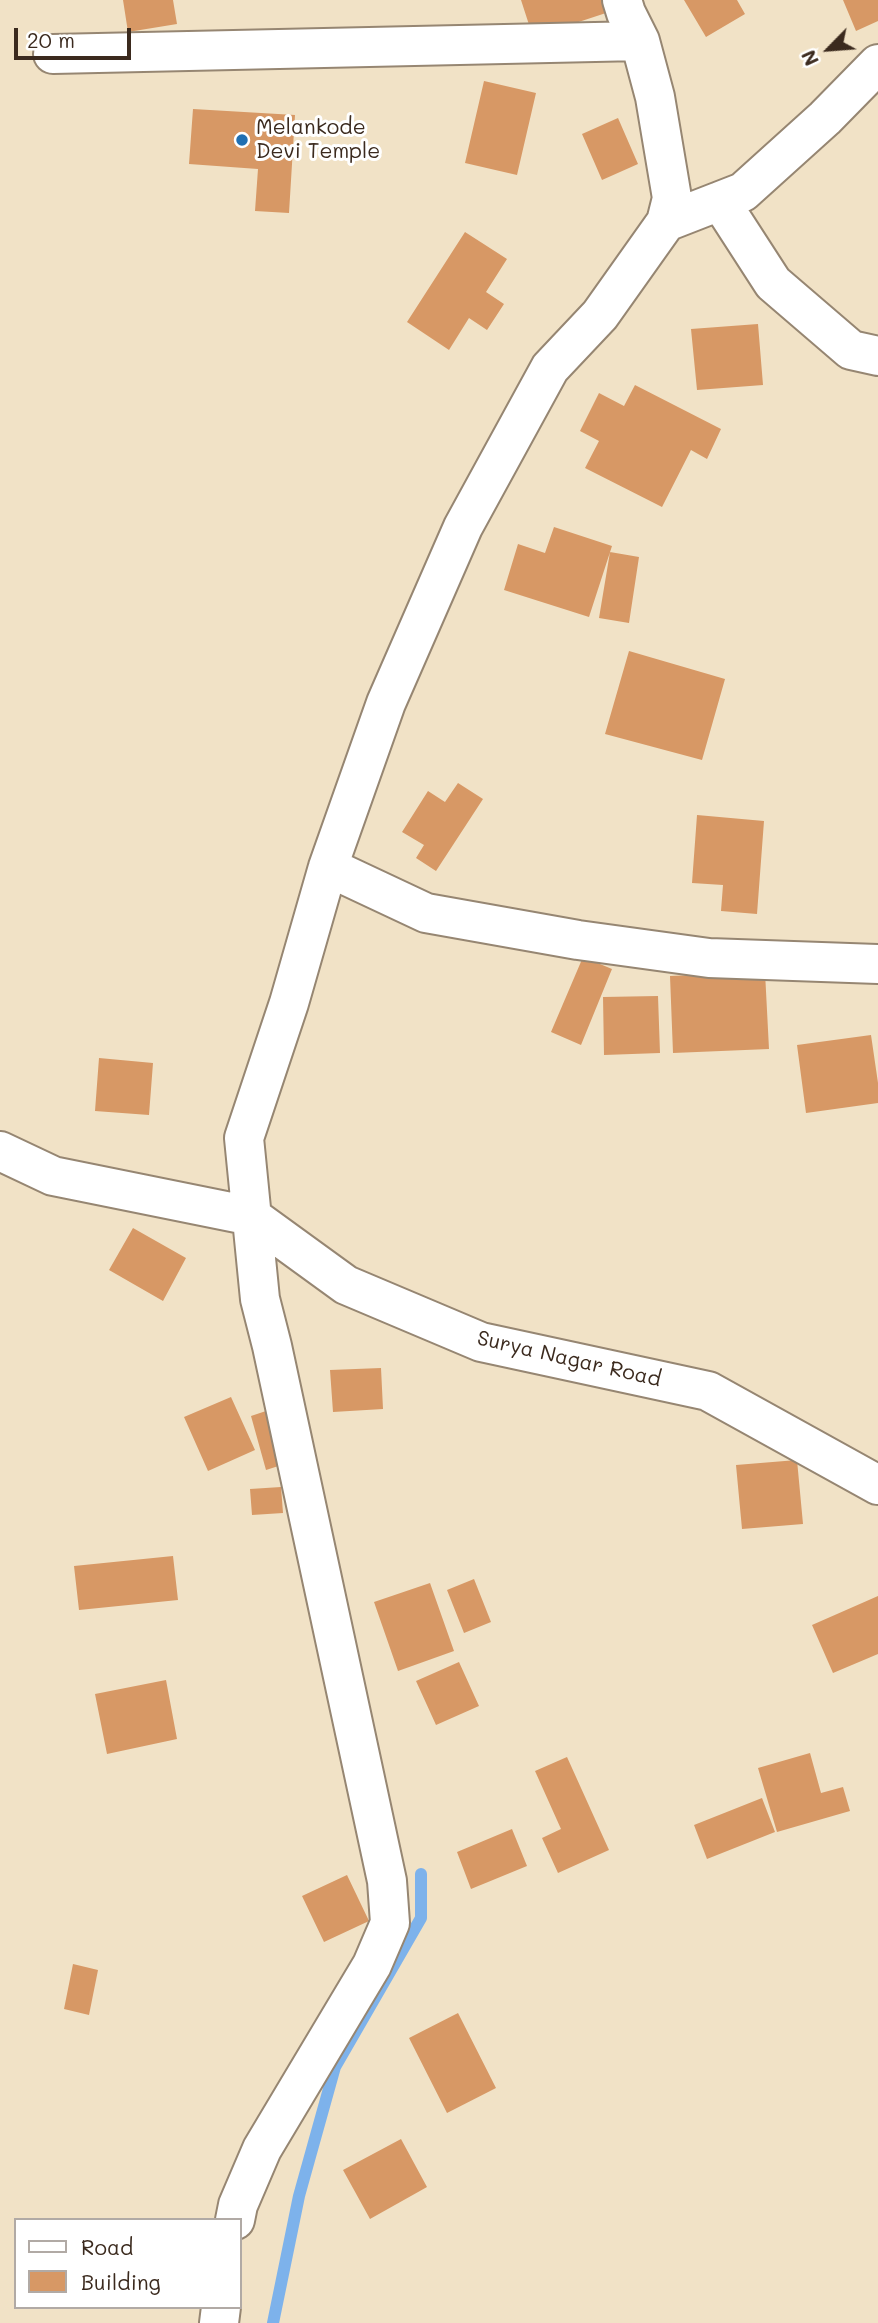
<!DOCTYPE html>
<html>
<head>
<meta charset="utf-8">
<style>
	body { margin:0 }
	#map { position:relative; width:878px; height:2323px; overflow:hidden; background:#f1e2c6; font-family:Mali,sans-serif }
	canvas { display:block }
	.legend { position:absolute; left:14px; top:2218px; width:228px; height:91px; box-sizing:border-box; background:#fff; border:2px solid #b1aaa5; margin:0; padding:9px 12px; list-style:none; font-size:21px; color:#3b2a1e }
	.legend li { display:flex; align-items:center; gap:14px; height:35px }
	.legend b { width:35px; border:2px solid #b1aaa5 }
	.north { position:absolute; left:794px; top:14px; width:70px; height:70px; -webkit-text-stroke:5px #fff; paint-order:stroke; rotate:245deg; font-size:19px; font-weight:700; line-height:28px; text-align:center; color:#3b2a1e }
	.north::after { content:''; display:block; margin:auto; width:24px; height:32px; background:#3b2a1e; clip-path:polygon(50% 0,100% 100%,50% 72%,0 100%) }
	.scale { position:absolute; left:14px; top:28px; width:117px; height:32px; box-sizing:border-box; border:4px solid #3b2a1e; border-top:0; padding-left:9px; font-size:21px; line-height:24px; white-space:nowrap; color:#3b2a1e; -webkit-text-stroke:5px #fff; paint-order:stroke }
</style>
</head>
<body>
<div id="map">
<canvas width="878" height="2323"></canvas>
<ul class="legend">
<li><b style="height:9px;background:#fff"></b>Road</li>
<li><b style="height:19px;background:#d79865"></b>Building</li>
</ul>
<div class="north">N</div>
<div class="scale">20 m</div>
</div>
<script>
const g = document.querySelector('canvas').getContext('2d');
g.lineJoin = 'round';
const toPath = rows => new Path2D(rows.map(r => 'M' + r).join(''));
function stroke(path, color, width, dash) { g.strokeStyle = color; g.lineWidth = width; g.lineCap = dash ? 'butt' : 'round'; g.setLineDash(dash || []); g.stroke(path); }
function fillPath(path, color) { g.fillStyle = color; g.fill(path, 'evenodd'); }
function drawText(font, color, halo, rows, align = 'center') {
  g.font = font + ' Mali,sans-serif'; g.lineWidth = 6; g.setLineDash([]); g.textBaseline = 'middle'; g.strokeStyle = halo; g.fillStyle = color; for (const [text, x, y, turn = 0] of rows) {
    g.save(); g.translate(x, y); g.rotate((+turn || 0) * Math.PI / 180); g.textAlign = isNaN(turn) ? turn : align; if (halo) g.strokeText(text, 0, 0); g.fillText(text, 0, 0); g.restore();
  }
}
stroke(toPath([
	[273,2323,299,2196,335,2067,421,1918,421,1874]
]), '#7db2eb', 12);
fillPath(toPath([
	[123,0,173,0,177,24,128,32],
	[521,0,605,0,609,12,533,37],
	[684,0,737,0,745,14,706,37],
	[843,0,878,0,878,21,856,31],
	[484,81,536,93,517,175,465,163],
	[193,109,295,115,289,213,255,211,258,169,189,164],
	[618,118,638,164,602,180,582,134],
	[465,232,507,259,486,292,504,304,487,330,469,318,449,350,407,322],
	[758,324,763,385,697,390,691,329],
	[635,385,721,429,707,459,691,450,662,507,585,468,599,441,580,431,599,393,624,406],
	[554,527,612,546,589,617,504,590,518,544,545,553],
	[610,552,639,557,629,623,599,618],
	[629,651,725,679,702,760,605,734],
	[458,783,483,799,436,871,416,858,424,845,402,832,428,791,445,802],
	[697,815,764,821,757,914,721,911,723,885,692,883],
	[583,957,612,969,581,1045,551,1032],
	[765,972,769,1049,673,1053,670,976],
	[658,996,660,1053,604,1055,603,997],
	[871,1035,878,1083,878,1103,806,1113,797,1045],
	[99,1058,153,1063,149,1115,95,1111],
	[133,1228,186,1258,163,1301,109,1270],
	[381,1368,383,1409,333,1412,330,1370],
	[231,1397,255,1450,208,1471,184,1417],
	[275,1408,291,1462,266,1470,251,1416],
	[797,1460,803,1524,742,1529,736,1465],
	[281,1487,283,1513,252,1515,250,1489],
	[173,1556,178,1600,79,1610,74,1566],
	[474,1579,491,1622,464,1633,447,1590],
	[430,1583,454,1651,398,1671,374,1602],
	[878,1596,878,1654,833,1673,812,1625],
	[459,1662,479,1706,436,1725,416,1681],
	[166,1680,177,1739,107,1754,95,1694],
	[810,1753,821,1793,843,1787,850,1811,777,1832,758,1768],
	[567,1757,609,1850,558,1873,542,1838,561,1829,535,1771],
	[762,1798,775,1832,707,1859,694,1825],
	[512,1829,527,1866,471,1889,457,1852],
	[347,1875,369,1921,324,1942,302,1896],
	[73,1964,98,1970,89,2015,64,2009],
	[458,2013,496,2088,447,2113,409,2038],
	[401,2139,427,2187,370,2219,343,2170]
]), '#d79865');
const minor = toPath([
	[53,54,640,41],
	[720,201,773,283,851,350,878,356],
	[666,222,743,192,825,118,878,64],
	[328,867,426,913,578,940,709,958,878,964],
	[0,1151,53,1176,251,1216,346,1285,481,1342,708,1391,878,1485],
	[235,2220,238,2205,262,2149,372,1965,390,1923,387,1881,272,1346,260,1299,244,1138,289,1003,328,867,386,703,463,527,550,368,600,315,666,222,672,198,655,97,640,41,626,13,622,0],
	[219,2323,221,2307]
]);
stroke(minor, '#968672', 42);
stroke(minor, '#fff', 38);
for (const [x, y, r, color] of [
	[242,140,7,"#1f6fb2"]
]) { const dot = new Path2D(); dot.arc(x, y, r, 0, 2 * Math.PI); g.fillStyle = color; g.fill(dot); stroke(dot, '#fff', 2.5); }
drawText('21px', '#3b2a1e', '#fff', [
	["Melankode",256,128],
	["Devi Temple",256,152]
], 'left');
drawText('21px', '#3b2a1e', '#fff', [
	["Surya Nagar Road",569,1359,13]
]);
</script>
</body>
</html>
